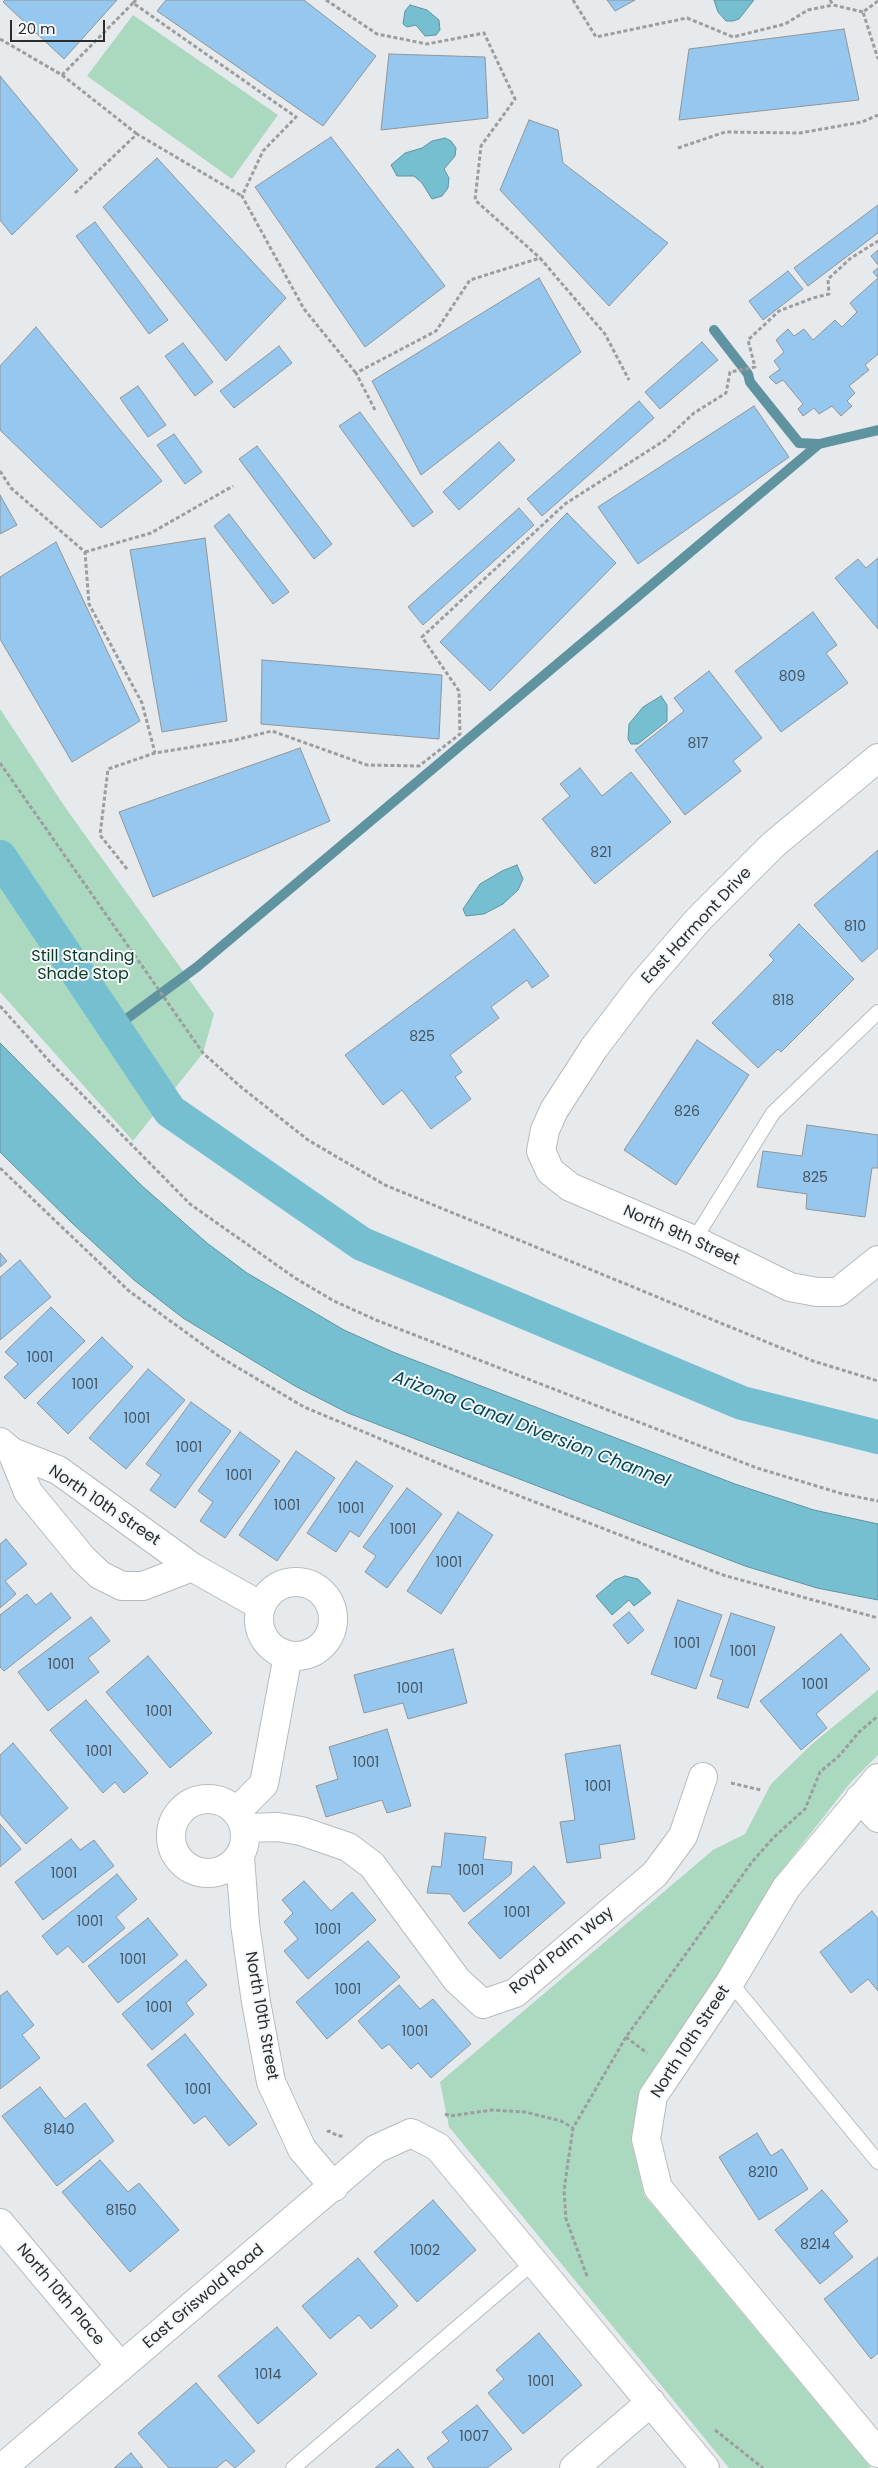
<!DOCTYPE html>
<html>
<head>
<meta charset="utf-8">
<style>
	body { margin:0 }
	#map { position:relative; width:878px; height:2468px; overflow:hidden; background:#e7eaed; font-family:Poppins,sans-serif }
	canvas { display:block }
	.scale { position:absolute; left:10px; top:20px; width:95px; height:22px; box-sizing:border-box; border:2px solid #2b2c2d; border-top:0; padding-left:6px; font-size:15px; line-height:18px; white-space:nowrap; color:#2b2c2d; -webkit-text-stroke:4px #f4f8fa; paint-order:stroke }
</style>
</head>
<body>
<div id="map">
<canvas width="878" height="2468"></canvas>
<div class="scale">20 m</div>
</div>
<script>
const g = document.querySelector('canvas').getContext('2d');
g.lineJoin = 'round';
function fillPath(path, color) { g.fillStyle = color; g.fill(path, 'evenodd'); }
const toPath = rows => new Path2D(rows.map(r => 'M' + r).join(''));
function stroke(path, color, width, dash) { g.strokeStyle = color; g.lineWidth = width; g.lineCap = dash ? 'butt' : 'round'; g.setLineDash(dash || []); g.stroke(path); }
function drawText(font, color, halo, rows, align = 'center') {
  g.font = font + ' Poppins,sans-serif'; g.lineWidth = 4; g.setLineDash([]); g.textBaseline = 'middle'; g.strokeStyle = halo; g.fillStyle = color; for (const [text, x, y, turn = 0] of rows) {
    g.save(); g.translate(x, y); g.rotate((+turn || 0) * Math.PI / 180); g.textAlign = isNaN(turn) ? turn : align; if (halo) g.strokeText(text, 0, 0); g.fillText(text, 0, 0); g.restore();
  }
}
fillPath(toPath([
	[133,15,278,115,232,179,87,76],
	[0,709,67,810,214,1014,203,1053,133,1141,0,992],
	[878,1690,878,1755,851,1782,774,1880,724,1965,639,2091,631,2140,644,2195,871,2468,729,2468,449,2127,440,2082,713,1850,745,1834,771,1784,812,1744]
]), '#aad9bf');
const water = toPath([
	[714,0,754,0,739,19,733,21,726,21,718,12,714,0],
	[410,5,427,10,439,20,440,30,436,35,425,36,416,25,407,27,403,24,405,11,410,5],
	[445,138,451,141,456,148,455,156,444,169,449,178,448,188,442,196,432,199,422,183,414,176,397,176,391,165,405,153,422,148,432,141,445,138],
	[661,696,667,705,667,721,638,744,631,744,628,739,629,724,643,707,661,696],
	[517,865,523,879,518,890,503,904,484,914,466,916,463,909,480,884,502,871,517,865],
	[0,1043,141,1185,207,1243,247,1273,344,1330,393,1352,735,1484,814,1510,878,1524,878,1600,817,1588,745,1566,348,1413,295,1386,183,1318,134,1280,72,1223,0,1152,0,1043],
	[625,1576,638,1579,651,1593,634,1606,629,1600,612,1615,596,1596,615,1580,625,1576]
]);
fillPath(water, '#76bfd1');
stroke(water, '#6093a0', 1);
stroke(toPath([
	[714,330,748,374,750,382,799,443,819,444,878,430],
	[114,1028,197,967,819,444]
]), '#6093a0', 10);
stroke(toPath([
	[0,857,170,1111,362,1244,742,1403,878,1437]
]), '#76bfd1', 34);
const building = toPath([
	[5,0,117,0,64,59,3,2,5,0],
	[166,0,304,0,376,56,323,126,157,11,166,0],
	[607,0,635,0,615,11,607,0],
	[844,29,859,100,679,120,689,49,844,29],
	[389,54,485,57,488,118,381,130,389,54],
	[0,76,78,170,12,235,0,220,0,76],
	[529,120,558,130,563,163,668,243,609,306,500,190,529,120],
	[331,137,445,286,365,347,255,187,331,137],
	[157,158,286,298,226,361,103,207,157,158],
	[878,205,878,233,808,286,794,268,878,205],
	[95,222,168,320,149,334,76,236,95,222],
	[878,250,878,265,871,256,878,250],
	[878,268,878,354,865,365,869,370,849,386,855,393,847,401,852,406,841,416,832,406,819,414,814,408,803,416,798,409,803,404,783,380,776,384,769,377,780,369,774,361,784,352,776,340,788,329,794,336,804,329,813,340,835,320,842,327,857,312,850,303,878,278,873,272,878,268],
	[788,271,803,289,763,320,749,301,788,271],
	[539,278,581,352,421,475,372,381,539,278],
	[36,327,162,481,101,528,0,430,0,366,36,327],
	[702,342,718,360,660,409,645,392,702,342],
	[183,343,213,382,195,396,165,356,183,343],
	[279,346,292,363,234,408,220,391,279,346],
	[138,386,166,425,148,437,120,398,138,386],
	[639,401,654,418,542,516,527,499,639,401],
	[754,406,789,457,638,564,598,507,754,406],
	[360,412,433,512,413,527,339,426,360,412],
	[174,434,202,472,185,484,157,445,174,434],
	[499,442,515,460,459,510,443,492,499,442],
	[257,446,332,544,314,559,239,459,257,446],
	[0,495,17,525,0,534,0,495],
	[519,508,534,525,423,625,408,607,519,508],
	[567,513,616,563,490,691,440,642,567,513],
	[229,514,289,592,273,604,214,526,229,514],
	[205,538,227,721,162,732,130,550,205,538],
	[56,542,140,721,72,762,0,639,0,577,56,542],
	[878,558,878,629,835,578,858,559,866,568,878,558],
	[813,612,837,645,826,653,848,683,781,732,735,671,813,612],
	[262,660,442,675,439,739,261,724,262,660],
	[709,671,762,738,733,761,741,771,685,815,635,750,684,711,674,698,709,671],
	[300,748,330,821,153,897,119,812,300,748],
	[580,768,602,796,631,772,671,822,595,884,542,819,570,796,560,784,580,768],
	[878,850,878,948,862,962,814,905,878,850],
	[799,924,854,979,781,1052,778,1049,758,1068,712,1023,774,960,769,955,799,924],
	[514,929,549,976,532,988,527,980,491,1007,499,1018,450,1055,462,1072,455,1077,471,1099,431,1129,402,1090,383,1105,345,1055,514,929],
	[697,1040,749,1075,676,1185,624,1150,697,1040],
	[807,1125,878,1135,878,1168,872,1168,865,1217,806,1209,807,1194,757,1187,763,1151,802,1156,807,1125],
	[0,1253,7,1261,0,1267,0,1253],
	[20,1260,51,1297,0,1340,0,1277,20,1260],
	[51,1307,85,1341,25,1399,4,1377,18,1364,5,1352,51,1307],
	[102,1337,133,1367,68,1434,37,1403,102,1337],
	[148,1369,185,1400,126,1469,89,1438,148,1369],
	[191,1402,231,1431,175,1508,150,1490,161,1475,146,1464,191,1402],
	[240,1432,280,1461,225,1538,200,1521,213,1502,198,1491,240,1432],
	[296,1451,335,1478,277,1561,239,1535,296,1451],
	[356,1461,393,1486,359,1537,350,1531,336,1552,307,1533,356,1461],
	[407,1488,442,1514,387,1588,365,1572,376,1556,363,1547,407,1488],
	[458,1512,493,1535,441,1614,407,1591,458,1512],
	[6,1539,27,1564,5,1581,16,1594,0,1608,0,1544,6,1539],
	[51,1593,71,1618,4,1671,0,1667,0,1615,27,1594,36,1605,51,1593],
	[678,1600,722,1615,696,1689,651,1674,678,1600],
	[629,1612,644,1630,628,1644,613,1625,629,1612],
	[731,1613,775,1627,748,1708,717,1698,723,1680,710,1676,731,1613],
	[91,1617,110,1641,88,1658,99,1672,48,1711,18,1672,91,1617],
	[841,1634,870,1669,816,1714,827,1728,801,1750,760,1701,841,1634],
	[453,1649,467,1703,408,1719,403,1703,364,1713,354,1675,453,1649],
	[148,1656,212,1733,170,1768,106,1692,148,1656],
	[86,1700,148,1773,124,1793,115,1782,103,1793,50,1730,86,1700],
	[387,1729,411,1806,387,1813,382,1800,326,1817,316,1786,338,1779,329,1747,387,1729],
	[13,1743,68,1808,26,1844,0,1814,0,1755,13,1743],
	[620,1745,635,1839,599,1845,601,1858,567,1863,560,1822,575,1820,565,1754,620,1745],
	[0,1824,21,1849,0,1867,0,1824],
	[445,1833,486,1837,483,1859,512,1862,511,1874,464,1912,450,1894,427,1893,432,1866,441,1867,445,1833],
	[71,1839,80,1850,94,1840,114,1866,43,1920,15,1882,71,1839],
	[534,1866,565,1903,500,1959,468,1923,534,1866],
	[117,1874,137,1899,116,1917,125,1928,83,1963,68,1946,57,1955,42,1936,117,1874],
	[304,1881,331,1911,352,1892,376,1920,308,1979,284,1951,298,1939,284,1922,293,1913,282,1900,304,1881],
	[872,1911,878,1919,878,1991,868,1979,851,1993,820,1952,872,1911],
	[148,1918,178,1955,118,2003,88,1966,148,1918],
	[368,1941,400,1977,327,2039,296,2002,368,1941],
	[186,1960,207,1985,186,2003,194,2014,152,2050,122,2014,186,1960],
	[399,1985,420,2009,433,1999,471,2044,431,2078,418,2063,411,2069,389,2044,382,2049,358,2021,399,1985],
	[7,1991,34,2025,22,2035,40,2058,0,2089,0,1996,7,1991],
	[185,2034,257,2124,229,2146,205,2116,194,2124,147,2065,185,2034],
	[40,2087,65,2119,85,2103,114,2141,57,2186,2,2116,40,2087],
	[757,2133,771,2156,782,2149,808,2189,759,2220,719,2157,757,2133],
	[100,2160,128,2192,139,2183,179,2230,130,2272,62,2192,100,2160],
	[822,2190,848,2221,833,2233,853,2257,820,2284,775,2230,822,2190],
	[433,2200,476,2250,417,2302,374,2252,433,2200],
	[878,2257,878,2353,871,2359,824,2299,878,2257],
	[358,2258,398,2306,371,2329,359,2315,330,2339,302,2306,358,2258],
	[277,2327,317,2374,258,2424,218,2376,277,2327],
	[539,2333,582,2385,523,2434,488,2393,504,2379,496,2370,539,2333],
	[196,2383,255,2451,235,2468,226,2460,216,2468,169,2468,138,2433,196,2383],
	[477,2405,512,2449,487,2468,434,2468,427,2458,449,2441,442,2432,477,2405],
	[398,2449,414,2468,375,2468,398,2449],
	[131,2453,143,2468,114,2468,131,2453]
]);
fillPath(building, '#95c7ef');
stroke(building, '#929597', 1);
const lane = toPath([
	[694,1240,773,1113,878,1012],
	[730,1982,878,2162],
	[293,2468,535,2261]
]);
const street = toPath([
	[878,758,774,844,698,920,641,986,594,1048,554,1110,545,1130,541,1151,550,1171,570,1187,694,1240,790,1287,817,1292,838,1292,878,1260],
	[0,1442,12,1452,58,1470,192,1567,261,1606],
	[12,1452,28,1492,83,1559,100,1575,122,1586,143,1586,192,1567],
	'259 1619a37 37 0 1 1 74 0a37 37 0 1 1-74 0Z',
	[878,1778,786,1888,730,1982,653,2096,646,2139,658,2188,878,2453],
	[860,1798,878,1818],
	'171 1836a37 37 0 1 1 74 0a37 37 0 1 1-74 0Z',
	[237,1811,264,1784,288,1655],
	[244,1828,278,1827,301,1831,348,1847,372,1865,457,1980,483,2004,515,1993,655,1874,683,1836,703,1777],
	[240,1857,245,1924,256,2002,271,2082,302,2149,334,2187],
	[0,2223,121,2367],
	[2,2468,376,2149,411,2133,438,2147,705,2468],
	[574,2468,651,2402]
]);
stroke(lane, '#b8bbbd', 16);
stroke(street, '#b8bbbd', 30);
stroke(toPath([
	[136,0,133,3,296,117,263,151,242,196,304,309,356,373],
	[326,0,377,34,427,44,484,33,515,99,481,146,475,200,540,258],
	[573,0,596,37,687,18,733,37,785,24,808,10,833,5],
	[830,0,833,5,863,12],
	[878,1,863,12,878,59],
	[0,39,62,75,133,3],
	[62,75,137,134],
	[678,148,725,132,800,133,862,122,878,115],
	[75,193,137,134,242,196],
	[375,410,356,373,436,331,470,280,540,258,605,334,629,380],
	[0,471,11,488,85,552,89,604,142,703,155,753],
	[85,552,151,533,233,486],
	[0,763,203,1053,241,1087,308,1140,385,1185,813,1361,878,1381],
	[127,869,100,835,108,769,155,753,235,740,272,731,367,765,419,766,460,734,459,691,422,637,565,504,665,440,694,413,726,393,730,372,755,367,748,340,779,311,813,298,829,294,828,279,851,258,878,241],
	[0,1006,51,1063,190,1204,295,1278,334,1301,376,1320,757,1468,843,1494,878,1501],
	[0,1168,129,1291,220,1357,304,1407,481,1481,723,1575,878,1618],
	[731,1783,761,1790],
	[626,2037,647,2053],
	[445,2114,450,2116,492,2110,525,2112,561,2121,573,2128],
	[327,2132,329,2131,338,2136,344,2136],
	[587,2276,566,2219,564,2190,573,2128,626,2037,752,1862,774,1837,805,1809,820,1772,839,1756,859,1732,878,1716],
	[715,2430,763,2468]
]), '#9b9d9f', 3, [4, 2.5]);
stroke(lane, '#fff', 14);
stroke(street, '#fff', 28);
drawText('14px', '#46535e', null, [
	["809",792,677],
	["817",698,744],
	["821",601,853],
	["810",855,927],
	["818",783,1001],
	["825",422,1037],
	["826",687,1112],
	["825",815,1178],
	["1001",40,1358],
	["1001",85,1385],
	["1001",137,1419],
	["1001",189,1448],
	["1001",239,1476],
	["1001",287,1506],
	["1001",351,1509],
	["1001",403,1530],
	["1001",449,1563],
	["1001",687,1644],
	["1001",743,1652],
	["1001",61,1665],
	["1001",815,1685],
	["1001",410,1689],
	["1001",159,1712],
	["1001",99,1752],
	["1001",366,1763],
	["1001",598,1787],
	["1001",471,1871],
	["1001",64,1874],
	["1001",517,1913],
	["1001",90,1922],
	["1001",328,1930],
	["1001",133,1960],
	["1001",348,1990],
	["1001",159,2008],
	["1001",415,2032],
	["1001",198,2090],
	["8140",59,2130],
	["8210",763,2173],
	["8150",121,2211],
	["8214",815,2245],
	["1002",425,2251],
	["1014",268,2375],
	["1001",541,2382],
	["1007",474,2437]
]);
drawText('16px', '#2b2c2d', '#f4f8fa', [
	["East Harmont Drive",697,926,-47],
	["North 9th Street",681,1236,24],
	["North 10th Street",104,1506,34],
	["Royal Palm Way",562,1951,-39],
	["North 10th Street",261,2016,80],
	["North 10th Street",691,2042,-57],
	["North 10th Place",60,2295,50],
	["East Griswold Road",204,2297,-40]
]);
drawText('16px', '#0b3c27', '#f4f8fa', [
	["Still Standing",83,957],
	["Shade Stop",83,975]
]);
drawText('italic 18px', '#024755', '#f4f8fa', [
	["Arizona Canal Diversion Channel",531,1430,21]
]);
</script>
</body>
</html>
